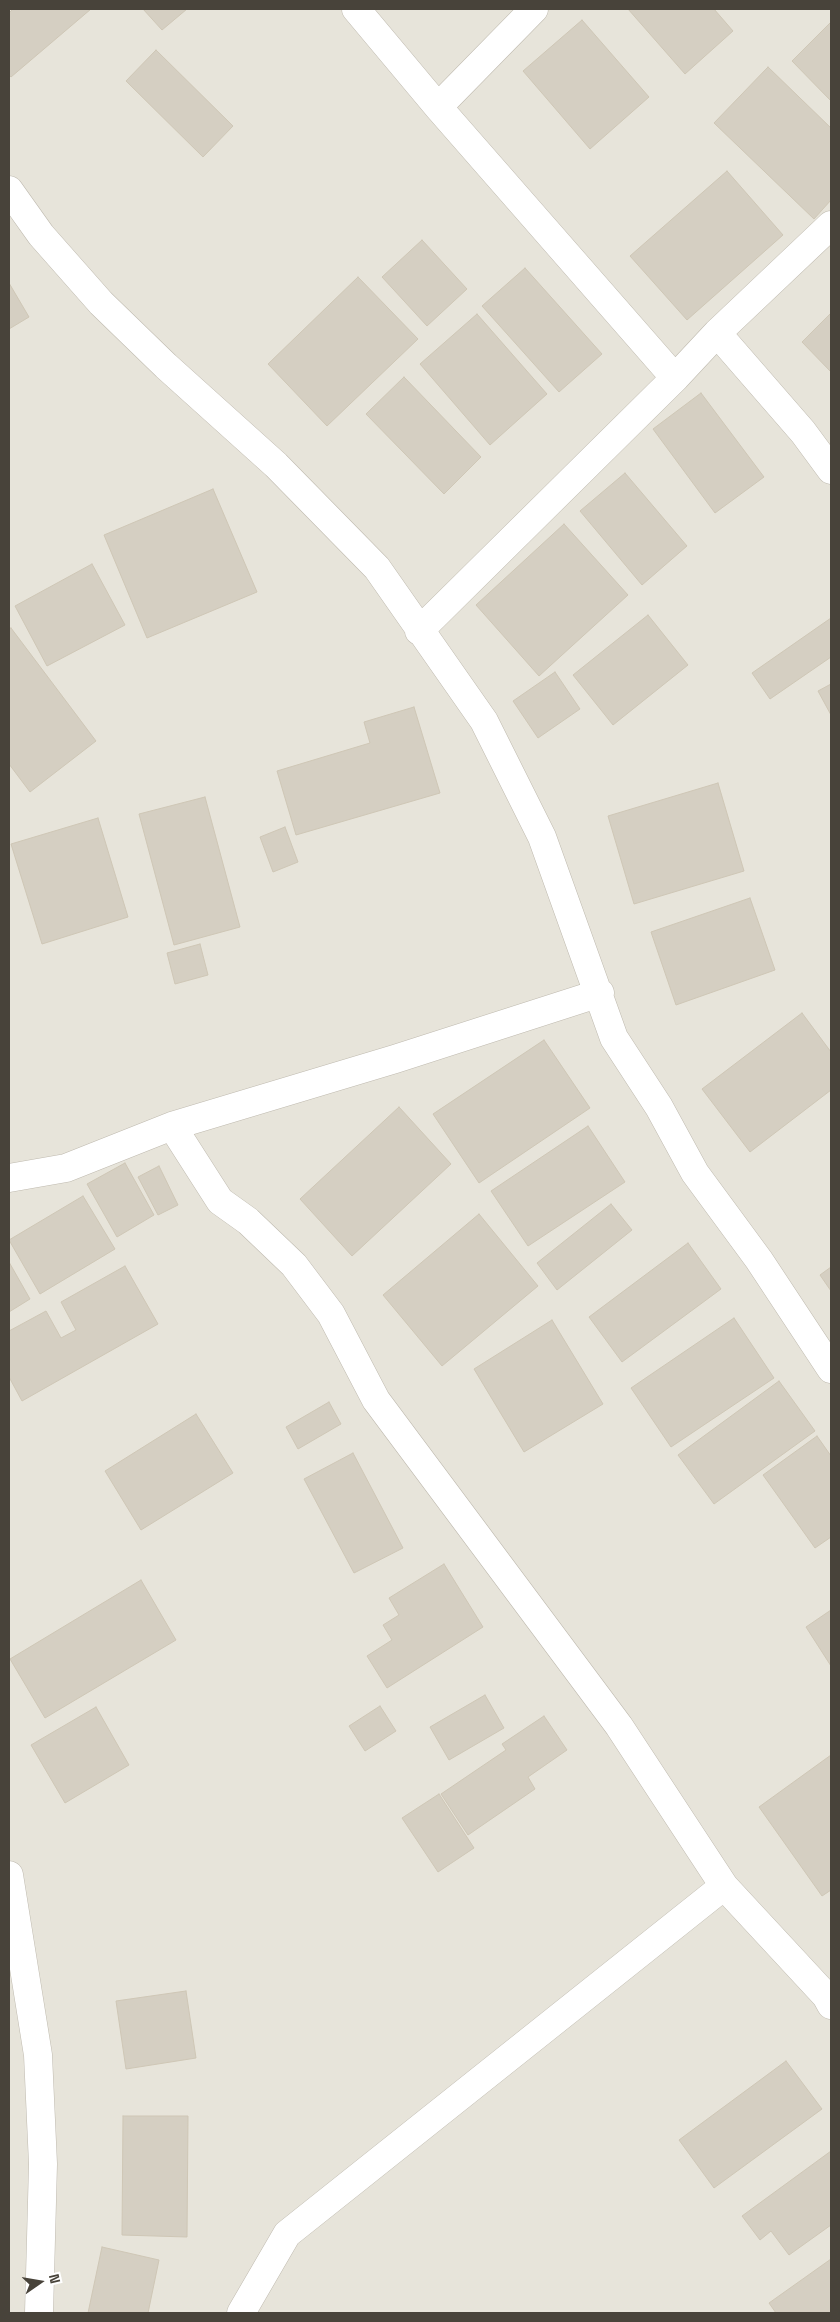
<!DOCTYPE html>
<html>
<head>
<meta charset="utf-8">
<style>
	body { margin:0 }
	#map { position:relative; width:840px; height:2322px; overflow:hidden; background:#f4f2ec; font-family:"Space Grotesk",sans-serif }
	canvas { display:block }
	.frame { position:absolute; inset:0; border:10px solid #48433a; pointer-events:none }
	.north { position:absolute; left:15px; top:2257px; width:50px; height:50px; -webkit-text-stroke:4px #fff; paint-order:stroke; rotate:77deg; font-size:14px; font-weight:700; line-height:20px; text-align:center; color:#48433a }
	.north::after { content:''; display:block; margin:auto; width:18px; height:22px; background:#48433a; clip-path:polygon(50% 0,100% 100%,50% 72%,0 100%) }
</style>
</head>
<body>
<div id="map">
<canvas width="840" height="2322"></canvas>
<div class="frame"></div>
<div class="north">N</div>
</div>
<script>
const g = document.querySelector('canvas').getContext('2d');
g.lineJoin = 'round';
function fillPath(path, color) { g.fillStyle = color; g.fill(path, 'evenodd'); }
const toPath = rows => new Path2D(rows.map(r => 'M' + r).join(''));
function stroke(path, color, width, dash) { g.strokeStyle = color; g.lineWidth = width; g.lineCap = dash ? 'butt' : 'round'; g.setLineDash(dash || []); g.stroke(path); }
fillPath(toPath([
	[9,9,831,9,831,2313,9,2313]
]), '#e7e4da');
const building = toPath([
	[13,9,91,9,11,77,9,75,9,13,13,9],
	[143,9,187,9,162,30,143,9],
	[628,9,714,9,733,31,685,74,628,9],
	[582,20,649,97,590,149,523,71,582,20],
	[831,22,831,101,792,61,831,22],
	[156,50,233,126,203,157,126,81,156,50],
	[768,67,831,128,831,200,814,219,714,123,768,67],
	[727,171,783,235,687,320,630,256,727,171],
	[422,240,467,289,427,326,382,277,422,240],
	[525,268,602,354,559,392,482,306,525,268],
	[358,277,418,339,327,426,268,364,358,277],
	[9,283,29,317,9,329,9,283],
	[831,313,831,372,802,342,831,313],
	[477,314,547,394,490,445,420,364,477,314],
	[404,377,481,457,444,494,366,414,404,377],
	[701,393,764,477,715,513,653,429,701,393],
	[625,473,687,546,642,585,580,511,625,473],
	[213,489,257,592,147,638,104,535,213,489],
	[564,524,628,595,539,676,476,605,564,524],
	[92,564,125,625,47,666,15,606,92,564],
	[648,615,688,665,613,725,573,675,648,615],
	[831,618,831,657,770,699,752,673,831,618],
	[11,628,96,741,30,792,9,764,9,629,11,628],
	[555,672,580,709,538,738,513,701,555,672],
	[831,684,831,715,818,691,831,684],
	[414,707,440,793,296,835,277,771,370,743,364,722,414,707],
	[718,783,744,871,634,904,608,816,718,783],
	[205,797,240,927,174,945,139,814,205,797],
	[98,818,128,917,42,944,11,844,98,818],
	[285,827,298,862,273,872,260,837,285,827],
	[750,898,775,970,676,1005,651,932,750,898],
	[200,944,208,975,175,984,167,953,200,944],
	[802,1013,831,1052,831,1090,750,1152,702,1089,802,1013],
	[544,1040,590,1108,479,1183,433,1114,544,1040],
	[399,1107,451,1164,352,1256,300,1199,399,1107],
	[588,1126,625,1182,528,1246,491,1191,588,1126],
	[125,1163,154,1215,117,1237,87,1184,125,1163],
	[159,1166,178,1205,158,1215,138,1177,159,1166],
	[83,1196,115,1249,40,1294,9,1240,83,1196],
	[611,1204,632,1230,557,1290,537,1263,611,1204],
	[479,1214,538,1286,442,1366,383,1295,479,1214],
	[688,1243,721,1289,622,1362,589,1317,688,1243],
	[9,1262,30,1299,9,1312,9,1262],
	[125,1266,158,1324,22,1401,9,1377,9,1331,46,1311,61,1338,76,1330,61,1302,125,1266],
	[831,1267,831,1291,820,1275,831,1267],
	[734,1318,774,1378,671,1447,631,1388,734,1318],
	[552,1320,603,1404,524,1452,474,1369,552,1320],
	[779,1381,815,1431,714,1504,678,1455,779,1381],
	[329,1402,341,1424,298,1449,286,1427,329,1402],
	[196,1414,233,1473,141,1530,105,1471,196,1414],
	[817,1436,831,1456,831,1537,815,1548,763,1475,817,1436],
	[353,1453,403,1548,354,1573,304,1479,353,1453],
	[444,1564,483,1627,387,1688,367,1656,392,1640,383,1625,399,1615,389,1598,444,1564],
	[141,1580,176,1640,45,1718,10,1659,141,1580],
	[831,1610,831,1666,806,1627,831,1610],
	[485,1695,504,1728,449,1760,430,1727,485,1695],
	[380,1706,396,1731,365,1751,349,1726,380,1706],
	[96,1707,129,1765,65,1803,31,1745,96,1707],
	[544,1716,567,1750,528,1777,535,1789,468,1835,441,1794,506,1750,502,1744,544,1716],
	[831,1755,831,1890,822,1896,759,1807,831,1755],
	[439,1794,474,1848,438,1872,402,1818,439,1794],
	[186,1991,196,2058,126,2069,116,2001,186,1991],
	[786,2061,822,2109,714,2188,679,2140,786,2061],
	[123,2116,188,2116,187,2237,122,2235,123,2116],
	[831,2151,831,2225,789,2255,771,2231,760,2240,742,2216,831,2151],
	[102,2247,159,2260,148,2313,88,2313,102,2247],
	[831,2259,831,2313,776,2313,769,2303,831,2259]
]);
fillPath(building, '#d5cfc2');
stroke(building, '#cfc7b6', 1);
const minor = toPath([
	[356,9,438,107,534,9],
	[438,107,675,378],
	[9,190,41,235,101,303,166,366,276,465,377,568,484,721,542,837,614,1038,659,1107,695,1173,759,1260,831,1369],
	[717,333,803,432,831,470],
	[419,631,675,378,717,333,831,225],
	[172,1126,220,1201,248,1221,294,1265,331,1314,376,1400,619,1726,724,1886,826,1996,831,2005],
	[9,1178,66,1168,172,1126,395,1059,600,993],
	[9,1875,38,2055,43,2164,39,2313],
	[241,2313,287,2234,724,1886]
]);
stroke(minor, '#bfbaaf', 29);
stroke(minor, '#fff', 28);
</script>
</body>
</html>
